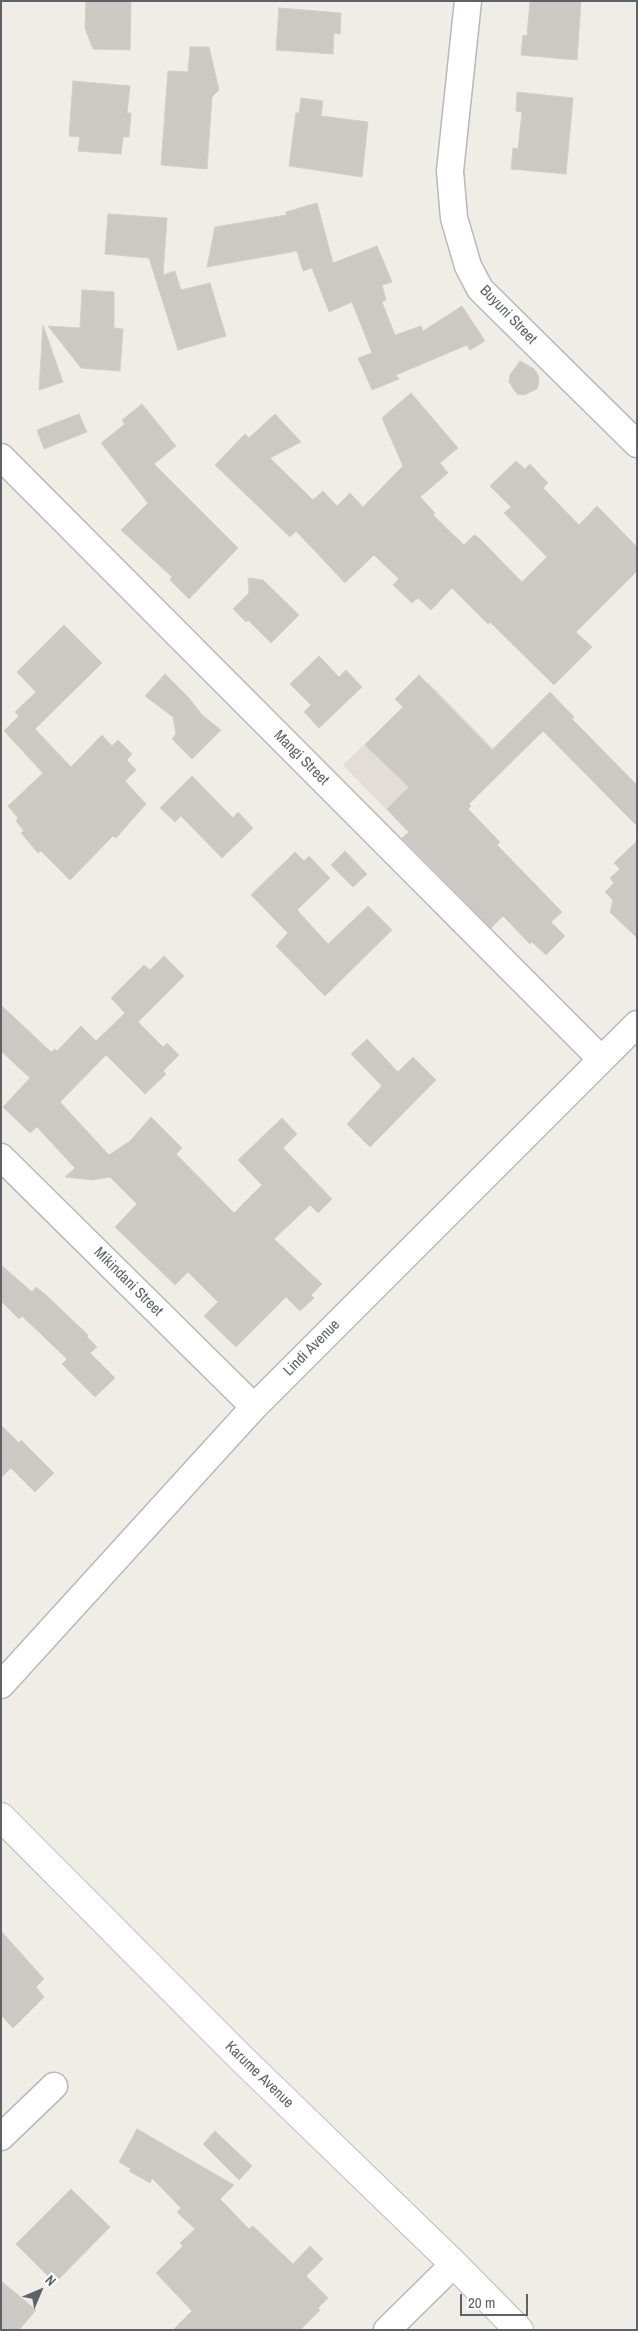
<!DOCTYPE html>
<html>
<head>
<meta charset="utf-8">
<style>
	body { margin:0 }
	#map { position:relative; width:638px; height:2331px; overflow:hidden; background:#f0ede6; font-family:"Archivo Narrow",sans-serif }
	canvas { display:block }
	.frame { position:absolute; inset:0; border:2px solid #5d6266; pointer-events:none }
	.north { position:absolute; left:15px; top:2266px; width:50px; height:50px; -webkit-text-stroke:4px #fff; paint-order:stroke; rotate:45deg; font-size:14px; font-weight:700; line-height:20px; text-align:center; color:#5d6266 }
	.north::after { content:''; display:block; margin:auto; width:18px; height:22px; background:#5d6266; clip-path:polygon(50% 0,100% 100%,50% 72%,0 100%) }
	.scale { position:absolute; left:460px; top:2294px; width:68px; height:22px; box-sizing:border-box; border:2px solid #5d6266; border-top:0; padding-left:6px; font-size:15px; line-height:18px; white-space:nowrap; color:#5d6266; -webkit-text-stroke:4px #fff; paint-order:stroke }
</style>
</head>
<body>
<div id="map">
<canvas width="638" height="2331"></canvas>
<div class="frame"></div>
<div class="north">N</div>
<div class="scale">20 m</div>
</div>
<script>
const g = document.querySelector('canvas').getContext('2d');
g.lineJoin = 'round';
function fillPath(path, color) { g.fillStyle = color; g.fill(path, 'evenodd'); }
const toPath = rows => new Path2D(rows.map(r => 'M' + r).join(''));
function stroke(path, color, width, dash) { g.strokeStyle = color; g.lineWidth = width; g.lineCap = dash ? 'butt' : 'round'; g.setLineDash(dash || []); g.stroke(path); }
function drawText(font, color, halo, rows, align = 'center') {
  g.font = font + ' "Archivo Narrow",sans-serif'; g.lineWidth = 4.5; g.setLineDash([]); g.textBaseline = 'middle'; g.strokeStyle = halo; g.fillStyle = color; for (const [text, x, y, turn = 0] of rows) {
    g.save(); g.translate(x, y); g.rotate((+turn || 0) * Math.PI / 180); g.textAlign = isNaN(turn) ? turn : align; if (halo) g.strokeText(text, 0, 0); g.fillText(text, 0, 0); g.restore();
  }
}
fillPath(toPath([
	[428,682,494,749,408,832,343,765]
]), '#e2ded7');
const building = toPath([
	[86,1,131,1,130,50,93,49,85,28,86,1],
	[530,1,581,1,577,60,521,55,523,35,527,36,530,1],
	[279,8,341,13,340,34,334,33,333,54,276,50,279,8],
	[190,47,209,47,219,90,212,97,207,169,161,165,168,71,188,72,190,47],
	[73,81,130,86,127,113,131,113,129,137,123,137,121,154,78,151,80,137,69,136,73,81],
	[517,92,573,98,566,174,511,169,513,148,518,149,522,112,516,111,517,92],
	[301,98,323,101,321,116,368,122,362,177,289,166,296,113,299,113,301,98],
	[317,203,333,263,377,246,392,282,382,285,386,300,382,302,395,335,421,326,423,331,462,306,485,341,470,350,467,345,396,375,399,379,372,390,358,358,372,353,352,302,329,312,312,268,303,271,297,251,207,267,215,227,286,215,286,212,317,203],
	[108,214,167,218,163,275,175,271,181,290,210,283,226,336,178,350,149,258,105,254,108,214],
	[82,290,114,292,114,328,123,329,120,371,81,368,48,326,80,328,82,290],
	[43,325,63,382,39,390,43,325],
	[520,361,534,369,538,375,539,382,537,389,524,395,517,394,509,382,510,375,520,361],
	[411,393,458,448,440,463,448,473,420,497,435,513,433,515,464,545,474,535,478,537,522,582,547,557,504,513,511,507,490,486,516,461,525,469,530,464,548,483,543,488,579,525,597,506,637,547,637,571,576,632,592,647,554,685,490,622,488,624,452,588,431,610,418,598,412,603,393,585,399,579,374,555,345,583,296,531,290,537,215,465,245,434,249,438,275,414,301,442,270,458,313,500,323,491,337,506,350,493,363,507,403,466,382,418,411,393],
	[142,404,176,446,154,464,238,548,189,599,170,580,172,577,121,530,148,503,101,443,125,424,122,420,142,404],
	[79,414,87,432,44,449,37,430,79,414],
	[248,578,263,580,299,615,271,643,248,620,246,622,233,609,249,593,248,578],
	[64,625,102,663,35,729,71,767,102,735,112,746,118,740,132,754,127,760,136,770,125,781,146,804,116,838,113,836,70,880,41,851,38,853,21,833,24,831,16,821,18,818,8,806,43,773,4,731,19,716,15,712,36,692,17,672,64,625],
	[319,656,339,677,346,670,362,687,319,728,304,712,311,705,290,684,319,656],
	[165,674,189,698,202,715,221,730,192,759,172,739,176,734,173,717,145,696,165,674],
	[419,675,492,750,550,692,574,717,572,719,637,785,637,826,543,731,469,804,471,806,468,809,500,842,497,845,562,912,551,922,565,936,546,955,532,942,530,944,503,916,491,928,402,838,409,832,387,809,409,787,365,745,403,707,395,699,419,675],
	[192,776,233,818,238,812,253,828,222,858,181,816,175,822,160,808,192,776],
	[637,841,637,938,610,912,613,900,605,892,614,883,610,878,620,869,614,863,637,841],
	[345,851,367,874,353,887,331,865,345,851],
	[295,852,304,861,309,856,330,878,297,910,328,944,368,906,392,930,325,996,276,946,288,933,251,895,295,852],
	[164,956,184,976,138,1022,163,1047,167,1043,179,1055,163,1071,166,1074,145,1094,106,1055,60,1102,109,1155,130,1141,151,1117,182,1148,176,1154,234,1213,262,1185,238,1160,282,1118,297,1134,283,1148,332,1199,318,1213,310,1205,274,1239,322,1284,311,1295,314,1298,300,1311,286,1297,236,1347,204,1316,218,1302,188,1272,175,1285,115,1227,137,1204,110,1177,92,1180,65,1177,75,1168,37,1127,30,1133,3,1107,30,1078,1,1051,1,1005,51,1052,55,1049,57,1051,81,1026,96,1041,125,1013,111,998,144,965,150,970,164,956],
	[367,1039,398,1072,413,1057,436,1080,370,1147,347,1124,382,1086,351,1054,367,1039],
	[1,1265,32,1292,36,1287,45,1294,88,1335,87,1337,97,1347,90,1353,115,1378,95,1397,62,1364,67,1359,22,1316,19,1319,1,1301,1,1265],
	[1,1425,19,1443,21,1440,54,1473,35,1492,11,1468,1,1478,1,1425],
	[1,1931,44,1979,36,1987,44,1997,13,2028,1,2015,1,1931],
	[137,2129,234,2185,220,2199,249,2229,253,2226,293,2264,310,2246,323,2259,306,2276,328,2298,318,2308,320,2310,300,2330,173,2330,192,2311,156,2273,183,2246,180,2243,195,2229,177,2212,181,2208,152,2178,150,2183,129,2171,131,2169,119,2162,137,2129],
	[215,2131,252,2166,239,2180,203,2144,215,2131],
	[71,2189,110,2227,55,2283,16,2244,71,2189],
	[1,2281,36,2310,19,2330,1,2330,1,2281]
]);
fillPath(building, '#ccc9c5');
stroke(building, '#d4cec4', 1);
const street = toPath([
	[468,1,450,171,454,218,468,266,480,289,637,444],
	[1,457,601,1059],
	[1,1157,254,1407],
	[1,1685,254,1407,637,1024],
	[1,2137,54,2086],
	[387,2330,454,2264]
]);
const secondary = toPath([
	[1,1817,240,2057,454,2264,519,2330]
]);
stroke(street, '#b6b9bc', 29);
stroke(secondary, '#b7bbbf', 30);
stroke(street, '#fff', 26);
stroke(secondary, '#fff', 28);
drawText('15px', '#5d6266', '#fff', [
	["Buyuni Street",508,315,46],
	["Mangi Street",301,758,45],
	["Mikindani Street",128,1282,45],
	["Lindi Avenue",312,1348,-45],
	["Karume Avenue",259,2075,44]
]);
</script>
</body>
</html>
